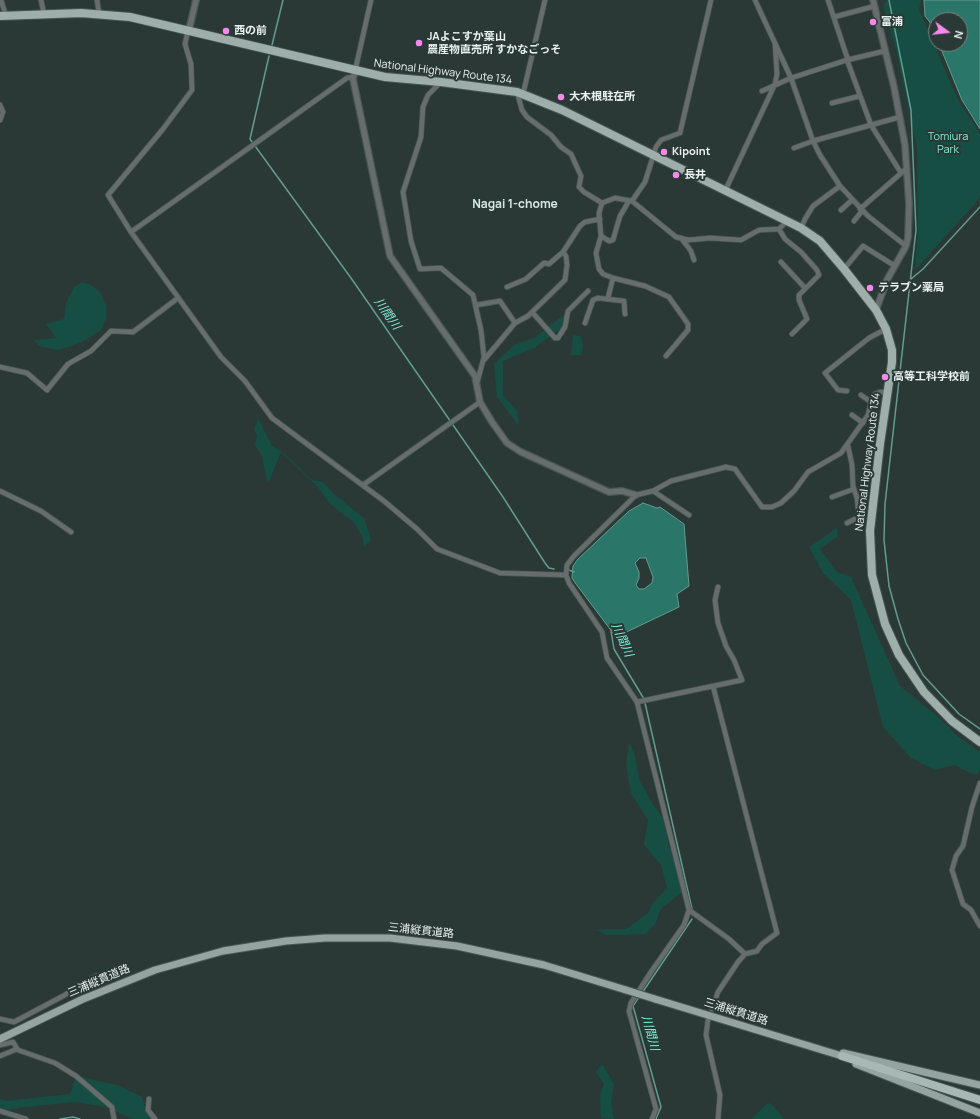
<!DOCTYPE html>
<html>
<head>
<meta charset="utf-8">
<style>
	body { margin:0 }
	#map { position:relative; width:980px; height:1119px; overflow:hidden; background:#2b3936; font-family:Manrope,sans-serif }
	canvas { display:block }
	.north { position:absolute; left:928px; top:12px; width:40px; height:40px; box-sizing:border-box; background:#2b3936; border:1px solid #778380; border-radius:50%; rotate:105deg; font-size:11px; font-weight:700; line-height:16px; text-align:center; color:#e9f2f0 }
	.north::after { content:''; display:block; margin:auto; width:14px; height:18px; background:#f589ee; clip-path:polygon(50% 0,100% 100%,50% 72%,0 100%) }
</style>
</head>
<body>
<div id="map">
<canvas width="980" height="1119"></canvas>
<div class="north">N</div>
</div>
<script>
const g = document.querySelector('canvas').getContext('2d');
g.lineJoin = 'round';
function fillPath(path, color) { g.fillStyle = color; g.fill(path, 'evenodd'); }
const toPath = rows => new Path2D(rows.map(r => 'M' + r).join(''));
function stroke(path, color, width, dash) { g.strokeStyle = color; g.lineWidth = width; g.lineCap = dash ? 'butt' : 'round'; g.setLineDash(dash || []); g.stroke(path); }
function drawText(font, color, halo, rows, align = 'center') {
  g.font = font + ' Manrope,"Noto Sans JP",sans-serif'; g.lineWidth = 4; g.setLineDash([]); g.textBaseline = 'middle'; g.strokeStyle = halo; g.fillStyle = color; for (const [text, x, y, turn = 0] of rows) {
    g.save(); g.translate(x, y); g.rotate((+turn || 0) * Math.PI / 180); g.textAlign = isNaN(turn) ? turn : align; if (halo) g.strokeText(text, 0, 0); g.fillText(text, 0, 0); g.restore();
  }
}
fillPath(toPath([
	[887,0,921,0,919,9,957,98,980,134,980,198,915,270,918,233,917,147,895,45,883,6],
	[82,282,91,285,100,292,106,305,106,319,101,330,82,342,59,350,39,346,34,340,56,338,46,324,64,319,66,303,74,287],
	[565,314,563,329,557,331,534,348,503,361,503,395,517,411,519,426,497,397,494,364,514,345,536,337],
	[573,335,581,336,583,347,581,355,571,355],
	[258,418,272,446,284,453,312,480,323,482,334,494,364,518,371,539,364,547,362,536,354,523,329,503,317,486,281,452,270,479,267,482,262,456,255,445,257,436,254,430],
	[837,528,838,536,820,549,837,572,851,577,900,686,938,717,955,734,980,752,980,769,977,775,970,773,954,765,935,770,911,758,883,727,851,600,823,573,809,547],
	[629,742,635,755,639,779,653,805,663,818,669,846,680,874,682,892,661,909,655,924,646,934,606,935,597,930,586,930,626,929,647,914,653,903,667,888,661,865,644,845,648,820,631,793,626,765],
	[602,1064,614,1084,611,1102,614,1119,601,1118,600,1095,604,1084,596,1072],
	[76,1076,117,1085,142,1097,146,1110,152,1119,133,1119,105,1107,75,1102,17,1108,18,1109,0,1110,0,1099,6,1101,70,1094],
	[768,1103,771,1104,784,1119,751,1119]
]), '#164e44');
const water = toPath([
	[924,0,980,0,980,129,962,100,939,44,960,44,960,20,936,20,936,37,932,25,925,16,924,0],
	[643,503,657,508,660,507,684,524,689,586,677,594,679,607,616,637,576,584,572,578,573,566,578,559,629,511,643,503],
	[640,558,646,558,653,577,652,583,644,589,639,589,636,585,639,578,639,572,635,563,640,558]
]);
fillPath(water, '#2a7668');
stroke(water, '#639b91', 1);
stroke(toPath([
	[889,0,911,110,916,230,885,504,884,540,889,586,898,619,906,643,923,675,959,714,980,729],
	[272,45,283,0],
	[269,56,250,139,351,278,503,497,545,563,549,568,554,569],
	[911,279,923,269,980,207],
	[569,570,574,572],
	[611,631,614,649,644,699],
	[645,703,692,909],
	[642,993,692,919],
	[639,997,633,1006,661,1107,656,1119],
	[60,1119,73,1117,80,1119]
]), '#639b91', 1.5);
const minor = toPath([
	[1,0,6,16],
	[41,0,44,14],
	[97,0,99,13],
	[755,0,791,78,813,141,820,155,840,186],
	[828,0,848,60],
	[834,17,875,6],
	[188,30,185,44,191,64,192,90,163,129,108,195,131,232,221,357,245,381,272,418,384,501,417,529,437,549,500,573,566,575],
	[847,60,871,125,901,173],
	[355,71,371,0],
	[441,82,428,95,423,107,421,137,403,192,411,241,420,269,441,268,473,295,481,330,484,357,477,383],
	[762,91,791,78,847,60,885,51],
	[517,92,522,110,527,117,551,135,561,147,571,154,581,176,579,187,584,192,602,203],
	[523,94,545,0],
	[832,103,860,96],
	[0,105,3,112,0,120],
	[794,148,813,141,900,117],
	[725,191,775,84,777,74,775,43],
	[632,201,676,237,688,240,710,238,741,240,759,230,779,229,787,221],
	[860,209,907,168],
	[841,210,852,200],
	[854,221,862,211],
	[801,228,805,219,813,206,840,186,868,216,906,246],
	[779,229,785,239,801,252,817,270,819,275,799,295,799,300,807,319,792,334],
	[131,232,347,78,353,77],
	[601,236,609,241,613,240,620,216,629,201],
	[681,238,691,251,694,260],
	[781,262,805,288],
	[844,269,863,246,895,266],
	[507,287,526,279,544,263,549,264,563,252,580,226,585,222,600,219],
	[608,298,613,278],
	[476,305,500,301,515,323],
	[532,312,555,338,558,338,565,327,568,311,588,291],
	[585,323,593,300,598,298,624,301,625,314],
	[666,356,688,330,688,324,669,297,645,286,613,278,603,274,599,269,596,253,601,236,599,213,602,203,607,201,615,198,632,201,645,182,656,147,661,140,680,133,711,0],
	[484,360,515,323,528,316,565,280,567,265,566,256,563,252],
	[0,367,27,373,47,390,68,364,91,351,111,331,133,332,178,298],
	[847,391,838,390,825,373,869,338,886,329],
	[861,395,871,402],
	[852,415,863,423],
	[363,485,480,402],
	[0,491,41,511,71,532],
	[653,491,671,481,726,467,735,469,762,507,772,507,781,503,794,491,808,472,841,453,868,415,872,399,875,394,880,392,888,392],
	[832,497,854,489],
	[689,515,653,491,636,495,574,556,567,565,566,575,569,583,602,632,607,658,637,702,689,910,729,939,745,954],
	[847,523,859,517,857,498,853,486,852,465,848,446],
	[637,702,742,680,734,660,726,646,718,623,715,600,718,587],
	[980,783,972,807,963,846,956,856,952,870,963,904,971,910,980,926],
	[712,1009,718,992,738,962,745,954,757,951,762,944,777,933,713,686],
	[0,1019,14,1022,63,996,96,976],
	[708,1020,706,1035,720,1095,718,1119],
	[0,1045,13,1042,18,1050,55,1063,76,1076,112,1107,114,1119],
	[0,1056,17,1049],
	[149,1099,148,1110,155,1119],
	[0,1111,26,1119],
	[652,1119,656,1109,629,1011,631,1003,651,972,684,925,689,910]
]);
const tertiary = toPath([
	[873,0,894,87,905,145,909,204,908,237,906,246,887,280,876,310],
	[189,30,196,0],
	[355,71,353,79,390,256,475,376,480,402,492,422,507,443,521,452,609,492,622,491,636,495]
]);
const primary = toPath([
	[655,999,842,1056],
	[0,1039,83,999,155,970,223,951,286,941,325,938,390,938,457,946,544,965,626,990],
	[843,1053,980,1085],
	[856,1064,980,1113]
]);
const trunk = toPath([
	[0,16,81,13,130,17,385,77,441,82,517,92,562,110,801,228,820,241,844,269,876,310,886,329,892,350,892,362,880,444,870,531,872,575,885,624,899,655,924,692,952,721,980,742]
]);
const motorway = toPath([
	[842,1056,980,1100]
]);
stroke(minor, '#495754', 6);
stroke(tertiary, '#495754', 8);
stroke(primary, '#495754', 9);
stroke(trunk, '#495754', 10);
stroke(motorway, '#495754', 10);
stroke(minor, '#666d6c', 4.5);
stroke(tertiary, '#666d6c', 5.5);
stroke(primary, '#95a4a0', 7);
stroke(trunk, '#9eaeaa', 8);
stroke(motorway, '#a8b9b5', 8);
const primaryBridge = toPath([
	[626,990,655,999]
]);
stroke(primaryBridge, '#495754', 9, []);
stroke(primaryBridge, '#95a4a0', 7);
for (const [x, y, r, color] of [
	[873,22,4,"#f589ee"],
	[226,31,4,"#f589ee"],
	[419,43,4,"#f589ee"],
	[561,97,4,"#f589ee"],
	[664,152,4,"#f589ee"],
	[676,175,4,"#f589ee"],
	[870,288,4,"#f589ee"],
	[885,377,4,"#f589ee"]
]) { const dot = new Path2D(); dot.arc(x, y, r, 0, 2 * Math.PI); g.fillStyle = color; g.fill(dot); stroke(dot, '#2b3936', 1.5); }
drawText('bold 11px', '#e9f2f0', '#2b3936', [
	["富浦",881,22],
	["西の前",234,31],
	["JAよこすか葉山",427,37],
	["農産物直売所 すかなごっそ",427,50],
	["大木根駐在所",569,97],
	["Kipoint",672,152],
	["長井",684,175],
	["テラブン薬局",878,288],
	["高等工科学校前",893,377]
], 'left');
drawText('11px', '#e9f2f0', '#2b3936', [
	["National Highway Route 134",443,72,7],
	["National Highway Route 134",868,462,-83],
	["三浦縦貫道路",421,931,6],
	["三浦縦貫道路",99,981,-23],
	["三浦縦貫道路",736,1012,17]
]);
drawText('11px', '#7eedd7', '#2b3936', [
	["Tomiura",948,137],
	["Park",948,150]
]);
drawText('bold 12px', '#d5e7e2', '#2b3936', [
	["Nagai 1-chome",515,205]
]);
drawText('italic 12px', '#7eedd7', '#2b3936', [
	["川間川",387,314,55],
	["川間川",622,640,66],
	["川間川",650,1033,75]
]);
</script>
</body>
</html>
